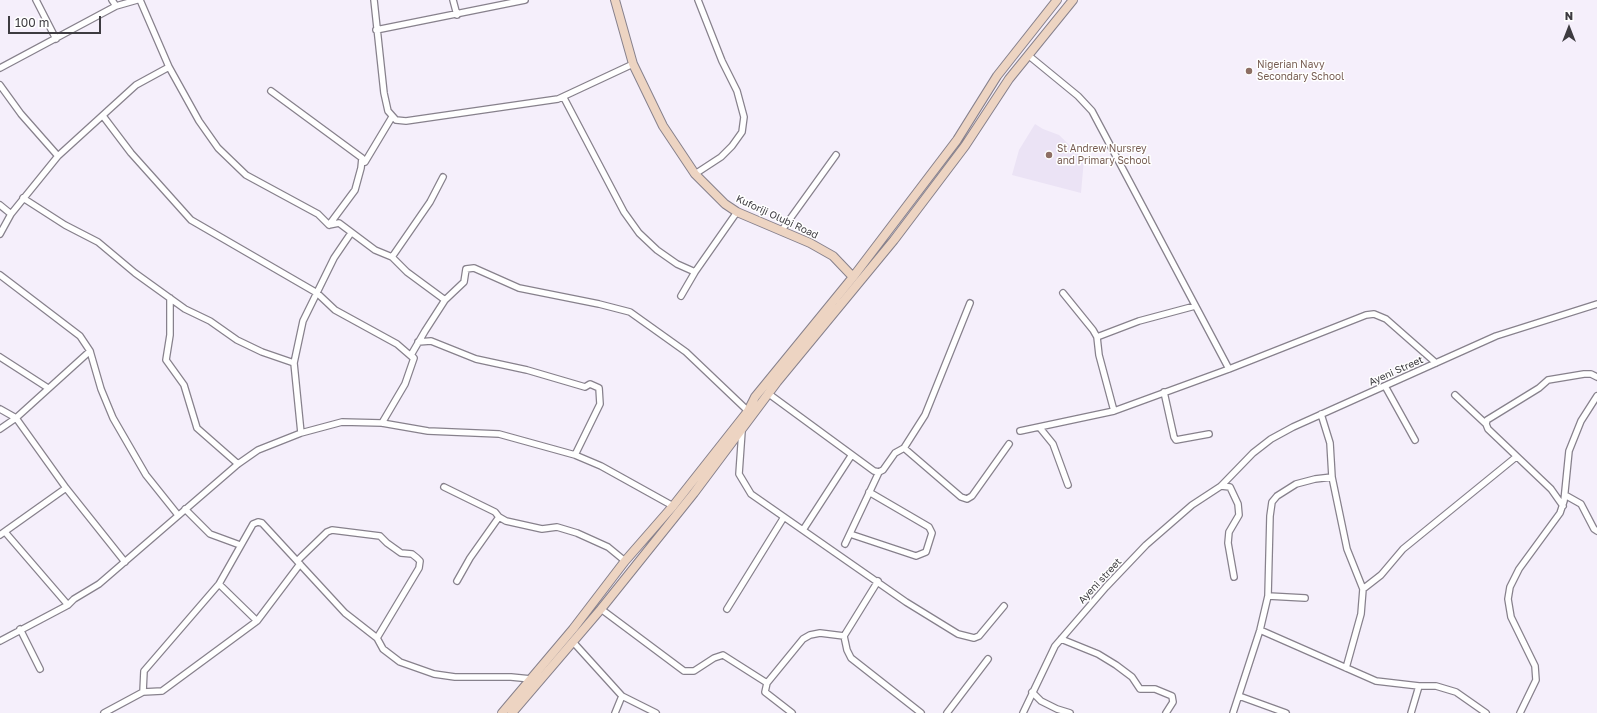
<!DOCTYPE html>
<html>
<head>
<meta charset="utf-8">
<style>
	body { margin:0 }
	#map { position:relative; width:1597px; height:713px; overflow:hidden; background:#f5effb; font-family:"Golos Text",sans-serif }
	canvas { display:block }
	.north { position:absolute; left:1549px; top:8px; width:40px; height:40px; -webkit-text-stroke:3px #fff; paint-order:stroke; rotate:0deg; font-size:11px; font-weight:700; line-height:16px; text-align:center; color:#3d3b40 }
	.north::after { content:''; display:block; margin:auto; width:14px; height:18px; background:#3d3b40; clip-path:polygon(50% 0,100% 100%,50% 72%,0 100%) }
	.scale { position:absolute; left:8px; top:16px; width:93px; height:18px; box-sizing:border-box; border:2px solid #3d3b40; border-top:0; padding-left:5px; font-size:12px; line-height:14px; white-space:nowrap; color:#3d3b40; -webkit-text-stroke:3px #fff; paint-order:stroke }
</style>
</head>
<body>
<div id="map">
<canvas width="1597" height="713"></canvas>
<div class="north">N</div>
<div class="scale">100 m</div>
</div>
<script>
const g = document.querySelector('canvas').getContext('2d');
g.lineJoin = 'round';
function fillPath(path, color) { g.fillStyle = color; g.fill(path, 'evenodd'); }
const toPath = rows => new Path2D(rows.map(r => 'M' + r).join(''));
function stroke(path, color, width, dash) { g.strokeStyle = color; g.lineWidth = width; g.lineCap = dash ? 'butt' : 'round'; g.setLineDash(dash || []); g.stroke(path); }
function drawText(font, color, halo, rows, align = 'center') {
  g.font = font + ' "Golos Text",sans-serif'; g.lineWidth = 3; g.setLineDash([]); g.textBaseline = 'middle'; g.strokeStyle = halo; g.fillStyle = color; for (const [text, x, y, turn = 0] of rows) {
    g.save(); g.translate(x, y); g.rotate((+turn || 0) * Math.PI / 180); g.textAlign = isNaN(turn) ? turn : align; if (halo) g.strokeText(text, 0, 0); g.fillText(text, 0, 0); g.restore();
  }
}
fillPath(toPath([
	[1035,124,1043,129,1059,135,1084,159,1081,193,1012,175,1019,150]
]), '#ebe3f5');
const street = toPath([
	[36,0,56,39],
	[112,0,116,6],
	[140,0,169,67,199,121,218,148,246,175,318,214,329,225,339,223,375,250,392,257,407,272,445,300],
	[374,0,384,93,388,111,396,120,406,121,558,99,633,64],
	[453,0,457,15],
	[376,30,525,0],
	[1028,55,1078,96,1092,111,1229,369],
	[0,68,116,6,137,0],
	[0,85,21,114,58,156],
	[271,91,362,158],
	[564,98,624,212,639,233,657,250,677,264,695,272],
	[103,116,131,153,191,220,317,293,335,310,397,344,412,357],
	[695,174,721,157,732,146,742,132,744,117,737,91,722,61,698,0],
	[23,198,65,225,98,242,135,273,185,309,210,321,237,340,262,352,294,363],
	[0,205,11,214],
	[329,225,355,190,361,168,362,158,365,162,392,117],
	[782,230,836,155],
	[0,234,11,214,58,156,136,85,169,67],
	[392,257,430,202,443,177],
	[0,275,80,336,90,351,101,389,113,418,146,475,178,515],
	[1063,293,1093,330,1097,337,1099,355,1114,411],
	[681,296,695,272,737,212],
	[170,298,170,335,166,360,184,385,197,428,238,464],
	[1097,337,1139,321,1195,306],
	[418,342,431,341,476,359,527,370,585,387,590,384,599,388,600,404,575,455],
	[0,357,48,388],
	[1385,386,1415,440],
	[1164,392,1174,437,1176,440,1209,434],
	[769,394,874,471,879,472,883,470,895,453,904,448,961,497,967,499,972,496,1009,444],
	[1455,395,1486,424],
	[0,409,16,418,66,488,125,562],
	[1321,414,1330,443,1332,477],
	[382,423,405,384,414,358,411,355,425,331,445,300,464,282,466,269,474,268,519,288,599,304,630,312,686,352,748,411],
	[1040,428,1053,444,1068,485],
	[0,429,16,418,90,351],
	[742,431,739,474,751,494,906,602,958,634,974,638,979,636,1004,606],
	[1020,431,1114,411,1229,369,1366,315,1374,314,1386,319,1436,363],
	[301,433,294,363,303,321,334,258,351,233],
	[904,448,925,415,970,303],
	[1221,486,1230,487,1238,504,1239,515,1229,532,1228,543,1234,577],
	[444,487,495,512,499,517],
	[1565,495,1581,504,1594,529,1597,531],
	[1563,506,1551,489,1488,429,1486,424,1487,420,1539,388,1548,380,1584,374,1591,374,1597,377],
	[185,509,210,534,240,545],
	[803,530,851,456],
	[5,532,68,605],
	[850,534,916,556,926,552,932,533,929,527,869,492],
	[0,535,66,488],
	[845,544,879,472],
	[297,561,327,532,332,530,380,536,387,543,401,553,412,554,417,558,420,561,419,568,377,638],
	[457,581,470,558,499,517,506,521,542,529,557,527,577,533,608,547,625,561],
	[878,581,844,636,847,650,851,658,921,713],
	[219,584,257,621,300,564],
	[1268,596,1305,598],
	[601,609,684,671,694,671,714,658,723,655,767,683],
	[727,609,784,517],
	[20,629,40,669],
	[1260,630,1376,681,1419,686,1436,686,1456,692,1486,713],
	[1061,639,1098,654,1116,665,1132,677,1140,689,1155,689,1172,696,1173,702,1166,713],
	[0,641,68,605,74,599,99,584,238,464,258,450,301,433,342,422,382,423,428,431,499,434,575,455,601,466,673,506],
	[574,643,622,696,656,713],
	[1346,668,1361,614,1363,589,1381,575,1403,549,1516,457],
	[143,692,144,671,219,584,253,524,258,522,262,523,345,613,377,638,383,649,400,662,434,674,455,677,511,677,531,679],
	[1032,692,1041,701,1057,709,1070,713],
	[1239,696,1286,713],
	[104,713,143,692,162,691,257,621],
	[615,713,622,696],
	[792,713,765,692,767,683,803,639,810,635,820,633,844,636],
	[947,713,988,659],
	[1023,713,1055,646,1106,587,1146,545,1192,505,1221,486,1253,453,1271,439,1293,427,1496,336,1597,304],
	[1233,713,1260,630,1268,596,1270,516,1272,502,1277,496,1296,484,1315,479,1332,477,1347,549,1363,589],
	[1411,713,1419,686],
	[1520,713,1536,680,1535,666,1511,617,1508,599,1510,587,1519,569,1560,513,1564,501,1569,451,1581,421,1597,396]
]);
const secondary = toPath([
	[615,0,633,64,663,126,695,174,725,204,737,212,810,243,833,256,853,277],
	[502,713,573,629,625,561,673,506,748,411,755,397,853,277,957,140,997,76,1057,0],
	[512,713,601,609,694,493,777,382,894,240,965,146,1009,79,1073,0]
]);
stroke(street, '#87818c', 8);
stroke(secondary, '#87818c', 10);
stroke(street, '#fff', 5.5);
stroke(secondary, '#edd4c2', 8);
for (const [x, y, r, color] of [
	[1249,71,4,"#8d6e63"],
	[1049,155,4,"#8d6e63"]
]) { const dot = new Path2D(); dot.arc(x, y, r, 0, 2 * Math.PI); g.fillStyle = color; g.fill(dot); stroke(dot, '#fff', 1.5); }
drawText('10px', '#785e54', '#fff', [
	["Nigerian Navy",1257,65],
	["Secondary School",1257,77],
	["St Andrew Nursrey",1057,149],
	["and Primary School",1057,161]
], 'left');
drawText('10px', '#3d3b40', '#fff', [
	["Kuforiji Olubi Road",777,217,25],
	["Ayeni Street",1396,371,-24],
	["Ayeni street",1100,581,-47]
]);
</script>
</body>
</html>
